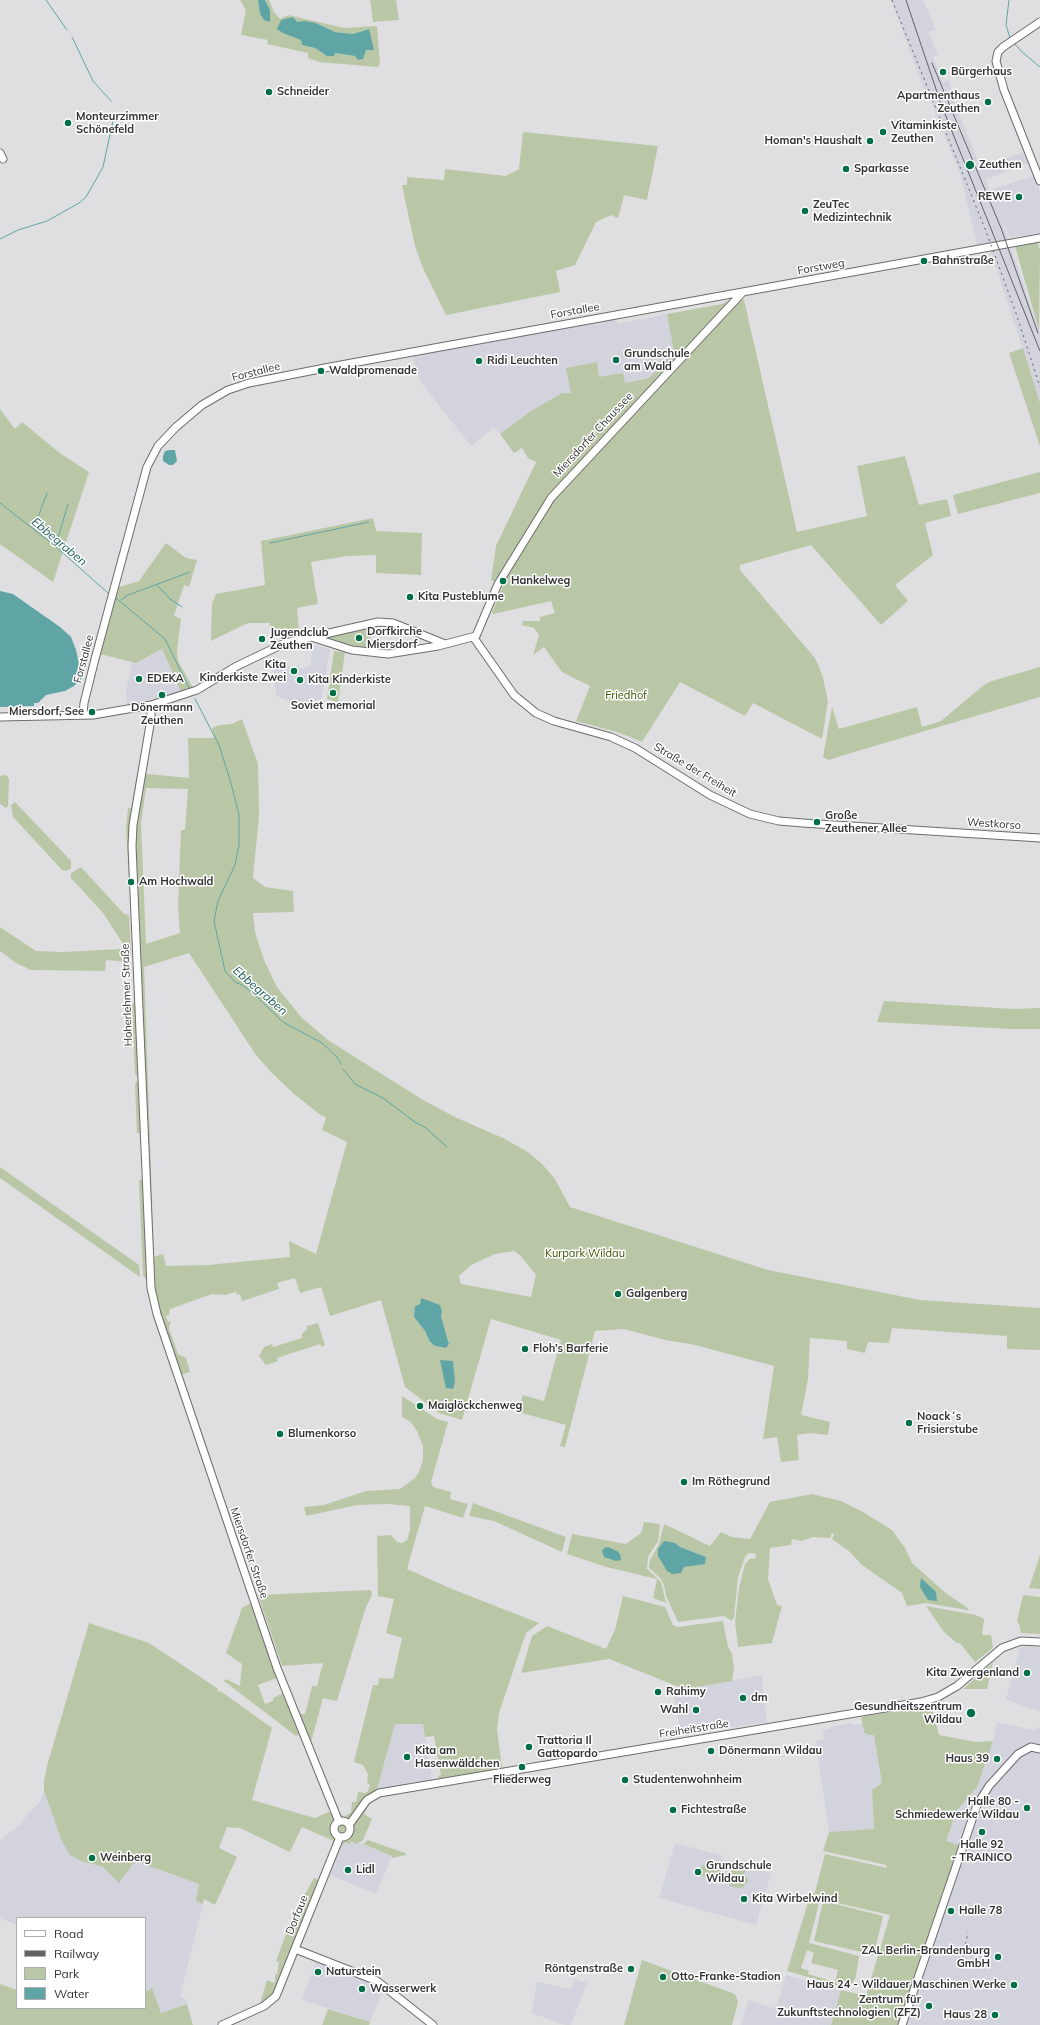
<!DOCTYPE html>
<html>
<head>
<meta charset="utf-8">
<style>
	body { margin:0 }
	#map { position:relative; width:1040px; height:2025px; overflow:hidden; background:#dfdfe1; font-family:Mulish,sans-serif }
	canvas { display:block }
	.legend { position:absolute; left:16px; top:1917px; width:130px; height:92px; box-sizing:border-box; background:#fff; border:1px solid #adadad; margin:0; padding:5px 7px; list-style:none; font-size:12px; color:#333 }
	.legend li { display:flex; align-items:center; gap:8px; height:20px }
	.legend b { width:20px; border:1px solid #adadad }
</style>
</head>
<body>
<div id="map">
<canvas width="1040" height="2025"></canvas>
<ul class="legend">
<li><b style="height:5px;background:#fff"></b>Road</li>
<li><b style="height:5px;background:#626262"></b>Railway</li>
<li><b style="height:11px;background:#bac7a6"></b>Park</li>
<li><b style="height:11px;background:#5fa5a5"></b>Water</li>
</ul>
</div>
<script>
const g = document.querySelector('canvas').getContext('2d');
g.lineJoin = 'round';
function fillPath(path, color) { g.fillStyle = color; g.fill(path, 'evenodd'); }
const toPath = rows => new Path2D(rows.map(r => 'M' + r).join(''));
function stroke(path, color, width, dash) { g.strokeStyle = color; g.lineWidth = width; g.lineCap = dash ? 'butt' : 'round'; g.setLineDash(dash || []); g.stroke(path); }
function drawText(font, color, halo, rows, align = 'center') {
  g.font = font + ' Mulish,sans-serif'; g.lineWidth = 3; g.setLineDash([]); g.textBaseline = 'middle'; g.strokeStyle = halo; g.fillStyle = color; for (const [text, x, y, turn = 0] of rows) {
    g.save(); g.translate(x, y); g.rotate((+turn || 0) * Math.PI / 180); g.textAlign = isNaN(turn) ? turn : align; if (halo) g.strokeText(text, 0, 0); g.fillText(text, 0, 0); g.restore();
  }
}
fillPath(toPath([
	[891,0,923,0,936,30,928,32,938,55,933,57,943,83,949,80,955,104,981,168,1024,152,1028,163,986,179,989,190,1034,176,1040,191,1040,233,1010,237,1001,218,1040,334,1040,403,995,264,986,243,977,244,961,177,931,102,922,84],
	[667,314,674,352,649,378,571,393,562,393,531,411,500,434,494,427,471,446,420,381,413,357,414,356,616,319,618,324],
	[310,644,330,649,322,697,320,700,294,704,276,695,272,664,293,667,299,666,299,668,305,669,305,666,310,667,312,653],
	[162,649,181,692,127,705,126,691,132,662,141,661],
	[1026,1646,1040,1647,1040,1712,1006,1699,1020,1647],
	[763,1675,762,1681,767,1722,681,1735,673,1691],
	[997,1722,1032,1730,1040,1727,1040,2025,900,2025,959,1845,946,1841,957,1810,977,1787,993,1741],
	[852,1723,853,1725,862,1724,864,1732,874,1734,882,1783,872,1790,874,1829,829,1832,816,1741,824,1739,822,1730,830,1729,830,1727],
	[395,1724,423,1724,432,1780,377,1789],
	[44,1791,53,1813,81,1861,103,1867,119,1883,135,1861,199,1884,196,1901,203,1904,180,1997,186,1999,187,2004,161,2013,152,1988,145,1992,145,1918,17,1918,17,1925,0,1918,0,1840,20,1825,29,1812,39,1803],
	[351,1840,392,1856,376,1894,330,1875,332,1872,330,1871,343,1843],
	[675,1843,723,1856,722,1859,771,1873,756,1925,659,1898],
	[316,1961,366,1980,383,1990,370,2022,302,2000],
	[786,1975,841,1990,831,2025,741,2025,748,2000,776,2009],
	[575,1979,587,1983,571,2025,565,2025,531,2013,537,1982,571,1989]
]), '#d2d3dc');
fillPath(toPath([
	[240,0,258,0,260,14,270,22,270,10,265,0,269,0,274,12,280,19,288,15,344,28,377,26,380,64,378,67,319,62,308,58,308,53,267,44,268,40,241,35,246,10],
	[297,22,316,23,335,32,353,34,368,29,373,50,366,49,355,56,335,53,327,56,315,48,302,45,301,40,290,34],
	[370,0,396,0,399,20,373,22],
	[523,132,658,146,647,200,624,195,618,218,611,215,596,222,575,265,556,271,560,292,446,315,423,268,415,246,402,185,407,185,407,177,444,180,445,169,506,176,519,169],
	[1037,241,1040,250,1039,330,1015,246],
	[735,297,744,300,797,532,867,516,857,466,905,456,919,505,947,499,951,516,925,523,933,555,895,585,908,601,881,625,811,545,740,565,740,570,815,658,822,674,828,701,822,739,753,703,745,716,680,682,642,742,617,732,576,721,590,686,562,672,544,647,533,655,539,635,534,628,522,625,523,621,540,621,540,617,555,613,551,601,493,614,492,612,503,586,491,580,496,546,536,462,528,458,522,448,514,453,500,434,531,411,562,393,571,393,566,368,597,362,599,377,623,373,625,383,649,378,674,352,667,314,722,304],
	[1023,348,1040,403,1040,446,1009,353],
	[0,409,15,429,22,422,61,454,89,472,53,582,0,544],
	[1040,472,1040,493,958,514,953,495],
	[373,518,376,531,422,533,421,575,376,573,376,555,347,556,311,562,318,604,297,608,299,632,283,638,283,633,271,634,270,623,248,623,211,641,212,604,216,594,265,585,261,541],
	[166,543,186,558,197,560,189,587,184,585,174,616,181,619,177,650,178,661,193,688,181,692,162,649,136,663,100,654,116,588,139,581],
	[371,625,370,649,351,648,328,642,324,637],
	[334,651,345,652,338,702,327,699],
	[1040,667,1040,697,844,755,829,760,823,757,832,707,839,729,917,707,922,727,941,721,984,685,992,681],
	[242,719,258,764,259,815,253,878,265,887,293,891,294,912,253,913,255,932,264,960,277,987,302,1018,328,1040,423,1100,457,1118,503,1138,528,1152,542,1164,555,1179,570,1207,768,1270,920,1300,1040,1308,1040,1350,1007,1349,1007,1336,892,1328,889,1343,868,1342,865,1353,847,1349,847,1341,810,1338,808,1379,801,1415,830,1422,828,1435,810,1433,797,1435,799,1460,781,1462,777,1437,763,1439,774,1366,691,1344,670,1341,623,1329,595,1331,565,1447,560,1446,566,1425,518,1412,523,1395,544,1401,561,1340,491,1319,462,1420,439,1413,405,1387,381,1300,330,1316,321,1287,300,1293,295,1278,277,1283,279,1289,242,1301,240,1294,237,1295,236,1292,225,1295,212,1294,170,1309,169,1315,166,1316,168,1322,171,1321,169,1328,178,1354,186,1358,190,1372,181,1375,159,1313,152,1279,126,829,128,808,131,808,137,773,189,778,188,738,214,738,212,728,220,725,232,724],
	[146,788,188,789,185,830,181,830,178,906,180,933,146,944,141,823],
	[189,953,256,1055,270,1071,294,1094,322,1116,323,1115,326,1118,322,1130,347,1142,316,1254,289,1241,290,1257,208,1265,166,1266,163,1254,154,1257,144,967],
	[514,1251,521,1256,536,1275,531,1297,461,1284,459,1276,471,1265,495,1254],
	[421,1298,442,1311,441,1316,449,1343,446,1348,435,1346,430,1342,425,1331,414,1317,415,1306,420,1304],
	[3,775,7,776,9,779,8,806,6,808,0,804,0,776],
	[15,802,71,861,71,868,67,871,62,870,13,817,11,805],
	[81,867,124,914,129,915,131,956,103,913,71,878,71,873],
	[0,927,36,951,64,952,120,949,128,958,128,962,106,960,105,971,31,970,16,963,0,951],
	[884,1001,1014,1009,1040,1008,1040,1029,1012,1029,877,1022],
	[134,1002,136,1004,138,1077,135,1074,132,1005],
	[137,1081,139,1081,142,1133,137,1133,135,1084],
	[0,1167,139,1265,140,1277,0,1178],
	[141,1179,143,1180,147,1278,146,1279,143,1276,139,1181],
	[318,1323,325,1345,321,1347,320,1344,277,1358,278,1361,266,1365,259,1356,264,1347,272,1344,273,1347,302,1338,302,1334,307,1329,307,1326],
	[402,1396,437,1419,448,1422,431,1482,433,1487,451,1492,450,1499,468,1504,463,1518,425,1506,407,1569,452,1589,539,1623,526,1633,499,1713,497,1729,502,1768,439,1779,438,1776,441,1775,434,1736,425,1737,423,1724,395,1724,377,1789,364,1814,372,1819,363,1840,357,1844,351,1841,350,1844,345,1842,343,1845,302,1827,290,1852,240,1828,227,1827,219,1848,237,1857,215,1905,204,1899,203,1904,196,1901,199,1884,135,1861,119,1883,103,1867,81,1861,70,1855,62,1841,44,1791,44,1781,47,1766,89,1623,149,1643,199,1676,218,1689,217,1691,222,1692,272,1728,252,1800,315,1818,328,1812,338,1812,344,1817,351,1812,352,1802,356,1802,358,1792,365,1793,368,1791,370,1785,367,1783,368,1774,363,1765,354,1762,373,1685,378,1685,379,1678,393,1679,402,1638,386,1633,394,1599,378,1596,377,1536,391,1535,397,1542,402,1543,407,1540,410,1530,410,1506,387,1504,357,1505,306,1516,304,1507,324,1505,366,1491,400,1489,415,1478,420,1470,423,1459,423,1446,417,1431,411,1422,402,1417],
	[812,1494,841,1501,863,1512,892,1530,905,1548,912,1563,947,1594,969,1609,967,1610,926,1603,907,1606,902,1593,862,1565,850,1552,832,1539,834,1534,832,1533,830,1538,813,1537,802,1541,792,1539,791,1545,770,1548,768,1579,777,1605,782,1606,772,1643,738,1647,735,1622,739,1588,745,1564,751,1558,755,1559,756,1554,749,1553,745,1557,738,1577,734,1617,732,1621,724,1616,678,1622,666,1596,664,1585,660,1578,649,1568,650,1560,659,1544,664,1524,710,1546,721,1532,732,1537,750,1539,770,1502],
	[675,1543,680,1547,706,1557,689,1566,684,1567],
	[473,1503,566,1537,562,1552,494,1521,469,1516],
	[644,1522,660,1524,658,1541,648,1557,647,1569,661,1582,666,1603,653,1598,657,1579,606,1567,567,1554,572,1534,626,1544,641,1533],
	[1040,1555,1040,1589,1029,1588],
	[371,1590,372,1595,366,1607,337,1701,323,1698,311,1742,300,1714,305,1714,312,1686,317,1686,323,1663,282,1666,258,1595],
	[1023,1595,1040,1597,1040,1634,1021,1633,1019,1624,1017,1621],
	[623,1596,665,1607,673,1625,677,1627,723,1621,728,1646,732,1654,734,1668,732,1681,684,1689,609,1659,521,1673,532,1636,547,1626,606,1649,615,1630],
	[251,1603,277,1678,258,1685,265,1704,273,1701,273,1698,283,1693,300,1734,296,1736,224,1681,226,1679,240,1686,242,1664,226,1653,242,1608],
	[926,1606,976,1615,984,1619,982,1635,991,1635,993,1648,975,1662,960,1643,957,1643,944,1632],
	[993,1663,987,1689,963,1689],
	[931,1705,939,1735,976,1742,993,1741,977,1787,957,1810,946,1841,959,1845,900,2025,831,2025,841,1990,866,1996,890,1915,820,1899,809,1943,859,1956,856,1976,853,1983,843,1987,787,1971,810,1896,815,1892,825,1854,887,1868,886,1865,823,1851,829,1832,874,1829,872,1790,882,1783,874,1735,868,1735,864,1732,861,1717],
	[807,1950,814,1953,811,1963,838,1970,835,1982,808,1974,809,1971,801,1968],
	[368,1840,405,1853,406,1855,392,1858,392,1856,363,1844],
	[739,1864,745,1869,744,1875,749,1880,743,1887,738,1888,730,1886,729,1883,731,1870],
	[702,1865,725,1872,722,1882,699,1875],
	[314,1878,319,1880,275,1992,272,1997,260,2004,267,1980,275,1983,275,1974,277,1975,279,1962,276,1961,280,1950,294,1913],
	[823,1901,883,1916,874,1955,814,1941],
	[642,1960,735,1994,738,2002,732,2025,624,2025],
	[0,1984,17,1990,17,2008,145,2008,145,1992,152,1988,161,2013,187,2004,193,2025,0,2025],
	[328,2009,370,2022,369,2025,322,2025]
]), '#bac7a6');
fillPath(toPath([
	[258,0,265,0,270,10,270,22,264,20,260,14],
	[293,17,297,22,304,21,316,23,335,32,353,34,369,29,374,50,366,50,363,59,358,60,355,56,335,53,334,56,327,56,315,48,302,45,301,40,283,33,277,29,281,20],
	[170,450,175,450,177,461,173,465,169,465,163,461,163,456,165,451],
	[0,591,13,594,60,627,71,637,76,650,82,678,74,686,65,691,46,695,38,703,34,703,34,706,0,707],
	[421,1298,440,1305,442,1311,441,1316,449,1344,446,1348,435,1346,430,1342,425,1331,414,1317,415,1306,420,1304],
	[440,1360,453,1361,455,1382,453,1389,446,1388],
	[664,1541,675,1543,680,1547,706,1557,705,1564,684,1567,681,1573,672,1574,667,1571,658,1556,658,1549],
	[608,1547,617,1551,620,1554,621,1560,616,1561,604,1557,602,1551,604,1548],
	[921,1578,936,1592,937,1601,928,1600,920,1587]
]), '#5fa5a5');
stroke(toPath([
	[46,0,67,30],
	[1009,0,1006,25,1010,38],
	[72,37,93,81,111,101],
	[1015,44,1022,52,1040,67],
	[0,239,18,230,47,221,79,203,86,197,103,167,114,116],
	[0,503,55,546,108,593],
	[34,528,47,493],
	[270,543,369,522],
	[56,545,68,504],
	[157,585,170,599,182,607],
	[116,598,165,639,189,688],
	[121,600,128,595,190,572],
	[195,699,219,745,231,783,239,815,239,845,235,865,218,901,214,921,225,971,235,982,242,985,254,994,283,1022,322,1043,337,1057,341,1064],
	[343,1069,355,1084,383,1098,415,1122,426,1128,447,1147]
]), '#5fa5a5', 1);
const secondary = toPath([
	[1040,22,1003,47,998,52,996,61,1004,90,1040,181],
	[0,153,3,159],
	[311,637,352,650,388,654,438,646,476,636,498,584,551,498,742,293],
	[474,638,514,695,536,713,554,721,611,737,635,748,710,795,750,814,779,821,803,823,1040,838],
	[151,705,151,719,133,825,132,846,151,1288,157,1314,277,1668,339,1822],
	[83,715,84,703,95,659,147,467,158,446,176,427,202,405,228,390,249,383,330,367,1040,238],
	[0,717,93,715,151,705,197,690,235,667,285,643,378,622,393,623,445,644],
	'334 1829a8 8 0 1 1 16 0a8 8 0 1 1-16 0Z',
	[349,1825,367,1800,379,1793,921,1702,938,1697,957,1686,1002,1648,1021,1641,1040,1642],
	[295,1949,377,1981,433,2025],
	[222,2025,264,2006,276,1996,340,1837],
	[902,2025,977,1805,989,1786,1018,1754,1031,1747,1040,1749]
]);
stroke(secondary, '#6c6c6d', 9);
stroke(secondary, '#fff', 7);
stroke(toPath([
	[906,0,941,104,1040,351],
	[932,63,1001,228,1038,333]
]), '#626262', 1);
stroke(toPath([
	[892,0,986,231,1016,313,1040,387],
	[962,1962,968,1932]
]), '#626262', 1, [2, 4]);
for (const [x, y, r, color] of [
	[943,72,4,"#006e46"],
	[269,92,4,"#006e46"],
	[988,102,4,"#006e46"],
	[68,123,4,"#006e46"],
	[883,132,4,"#006e46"],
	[870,141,4,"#006e46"],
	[970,165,5,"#006e46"],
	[846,169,4,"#006e46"],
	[1019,197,4,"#006e46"],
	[805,211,4,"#006e46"],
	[924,261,4,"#006e46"],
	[616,360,4,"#006e46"],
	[479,361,4,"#006e46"],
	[321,371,4,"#006e46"],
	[503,581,4,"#006e46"],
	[410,597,4,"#006e46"],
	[359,638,4,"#006e46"],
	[262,639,4,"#006e46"],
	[294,671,4,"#006e46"],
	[139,679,4,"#006e46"],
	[300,680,4,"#006e46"],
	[333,693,4,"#006e46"],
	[162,695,4,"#006e46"],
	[92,712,4,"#006e46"],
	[817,822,4,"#006e46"],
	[131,882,4,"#006e46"],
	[618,1294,4,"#006e46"],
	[525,1349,4,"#006e46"],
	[420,1406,4,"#006e46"],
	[909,1423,4,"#006e46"],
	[280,1434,4,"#006e46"],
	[684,1482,4,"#006e46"],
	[1027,1673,4,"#006e46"],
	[658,1692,4,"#006e46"],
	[743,1698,4,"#006e46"],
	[696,1710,4,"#006e46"],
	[971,1713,5,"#006e46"],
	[529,1747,4,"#006e46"],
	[711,1751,4,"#006e46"],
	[407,1757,4,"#006e46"],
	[997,1759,4,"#006e46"],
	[522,1767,4,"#006e46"],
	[625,1780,4,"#006e46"],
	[1027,1808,4,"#006e46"],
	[673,1810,4,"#006e46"],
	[982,1832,4,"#006e46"],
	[92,1858,4,"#006e46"],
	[348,1870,4,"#006e46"],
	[698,1872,4,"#006e46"],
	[744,1899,4,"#006e46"],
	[951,1911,4,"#006e46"],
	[998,1957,4,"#006e46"],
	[631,1969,4,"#006e46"],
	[318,1972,4,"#006e46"],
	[663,1977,4,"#006e46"],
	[1014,1985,4,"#006e46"],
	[362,1989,4,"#006e46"],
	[929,2006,4,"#006e46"],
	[995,2015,4,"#006e46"]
]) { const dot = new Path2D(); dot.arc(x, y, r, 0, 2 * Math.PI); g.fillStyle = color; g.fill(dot); stroke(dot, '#fff', 1.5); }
drawText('bold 11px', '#333', '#fff', [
	["Bürgerhaus",951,72],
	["Schneider",277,92],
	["Apartmenthaus",980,96,"right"],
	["Zeuthen",980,109,"right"],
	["Monteurzimmer",76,117],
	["Schönefeld",76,130],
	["Vitaminkiste",891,126],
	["Zeuthen",891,139],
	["Homan's Haushalt",862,141,"right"],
	["Zeuthen",979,165],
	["Sparkasse",854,169],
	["REWE",1011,197,"right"],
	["ZeuTec",813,205],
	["Medizintechnik",813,218],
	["Bahnstraße",932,261],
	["Grundschule",624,354],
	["am Wald",624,367],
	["Ridi Leuchten",487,361],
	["Waldpromenade",329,371],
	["Hankelweg",511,581],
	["Kita Pusteblume",418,597],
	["Dorfkirche",367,632],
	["Miersdorf",367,645],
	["Jugendclub",270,633],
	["Zeuthen",270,646],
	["Kita",286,665,"right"],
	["Kinderkiste Zwei",286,678,"right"],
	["EDEKA",147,679],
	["Kita Kinderkiste",308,680],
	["Soviet memorial",333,706,"center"],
	["Dönermann",162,708,"center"],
	["Zeuthen",162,721,"center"],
	["Miersdorf, See",84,712,"right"],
	["Große",825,816],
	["Zeuthener Allee",825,829],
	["Am Hochwald",139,882],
	["Galgenberg",626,1294],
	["Floh’s Barferie",533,1349],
	["Maiglöckchenweg",428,1406],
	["Noack´s",917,1417],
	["Frisierstube",917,1430],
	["Blumenkorso",288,1434],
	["Im Röthegrund",692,1482],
	["Kita Zwergenland",1019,1673,"right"],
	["Rahimy",666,1692],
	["dm",751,1698],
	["Gesundheitszentrum",962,1707,"right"],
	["Wildau",962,1720,"right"],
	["Wahl",688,1710,"right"],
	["Trattoria Il",537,1741],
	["Gattopardo",537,1754],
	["Kita am",415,1751],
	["Hasenwäldchen",415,1764],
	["Dönermann Wildau",719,1751],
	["Haus 39",989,1759,"right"],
	["Fliederweg",522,1780,"center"],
	["Studentenwohnheim",633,1780],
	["Halle 80 -",1019,1802,"right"],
	["Schmiedewerke Wildau",1019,1815,"right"],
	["Fichtestraße",681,1810],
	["Halle 92",982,1845,"center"],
	["- TRAINICO",982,1858,"center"],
	["Weinberg",100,1858],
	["Grundschule",706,1866],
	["Wildau",706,1879],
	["Lidl",356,1870],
	["Kita Wirbelwind",752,1899],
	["Halle 78",959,1911],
	["ZAL Berlin-Brandenburg",990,1951,"right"],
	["GmbH",990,1964,"right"],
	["Röntgenstraße",623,1969,"right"],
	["Naturstein",326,1972],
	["Otto-Franke-Stadion",671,1977],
	["Haus 24 - Wildauer Maschinen Werke",1006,1985,"right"],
	["Wasserwerk",370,1989],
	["Zentrum für",921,2000,"right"],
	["Zukunftstechnologien (ZFZ)",921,2013,"right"],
	["Haus 28",987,2015,"right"]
], 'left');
drawText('11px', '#333', '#fff', [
	["Forstweg",821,267,-10],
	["Forstallee",575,311,-10],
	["Forstallee",256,372,-14],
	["Miersdorfer Chaussee",593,435,-47],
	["Forstallee",84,659,-75],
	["Straße der Freiheit",695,770,31],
	["Westkorso",994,824,4],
	["Hoherlehmer Straße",127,995,-92],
	["Miersdorfer Straße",249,1553,71],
	["Freiheitstraße",694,1729,-9],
	["Dorfaue",297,1915,-68]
]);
drawText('11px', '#3d5201', '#fff', [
	["Friedhof",626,696],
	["Kurpark Wildau",585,1254]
]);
drawText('italic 12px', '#215d5d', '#fff', [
	["Ebbegraben",59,542,40],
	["Ebbegraben",260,991,41]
]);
</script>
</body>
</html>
